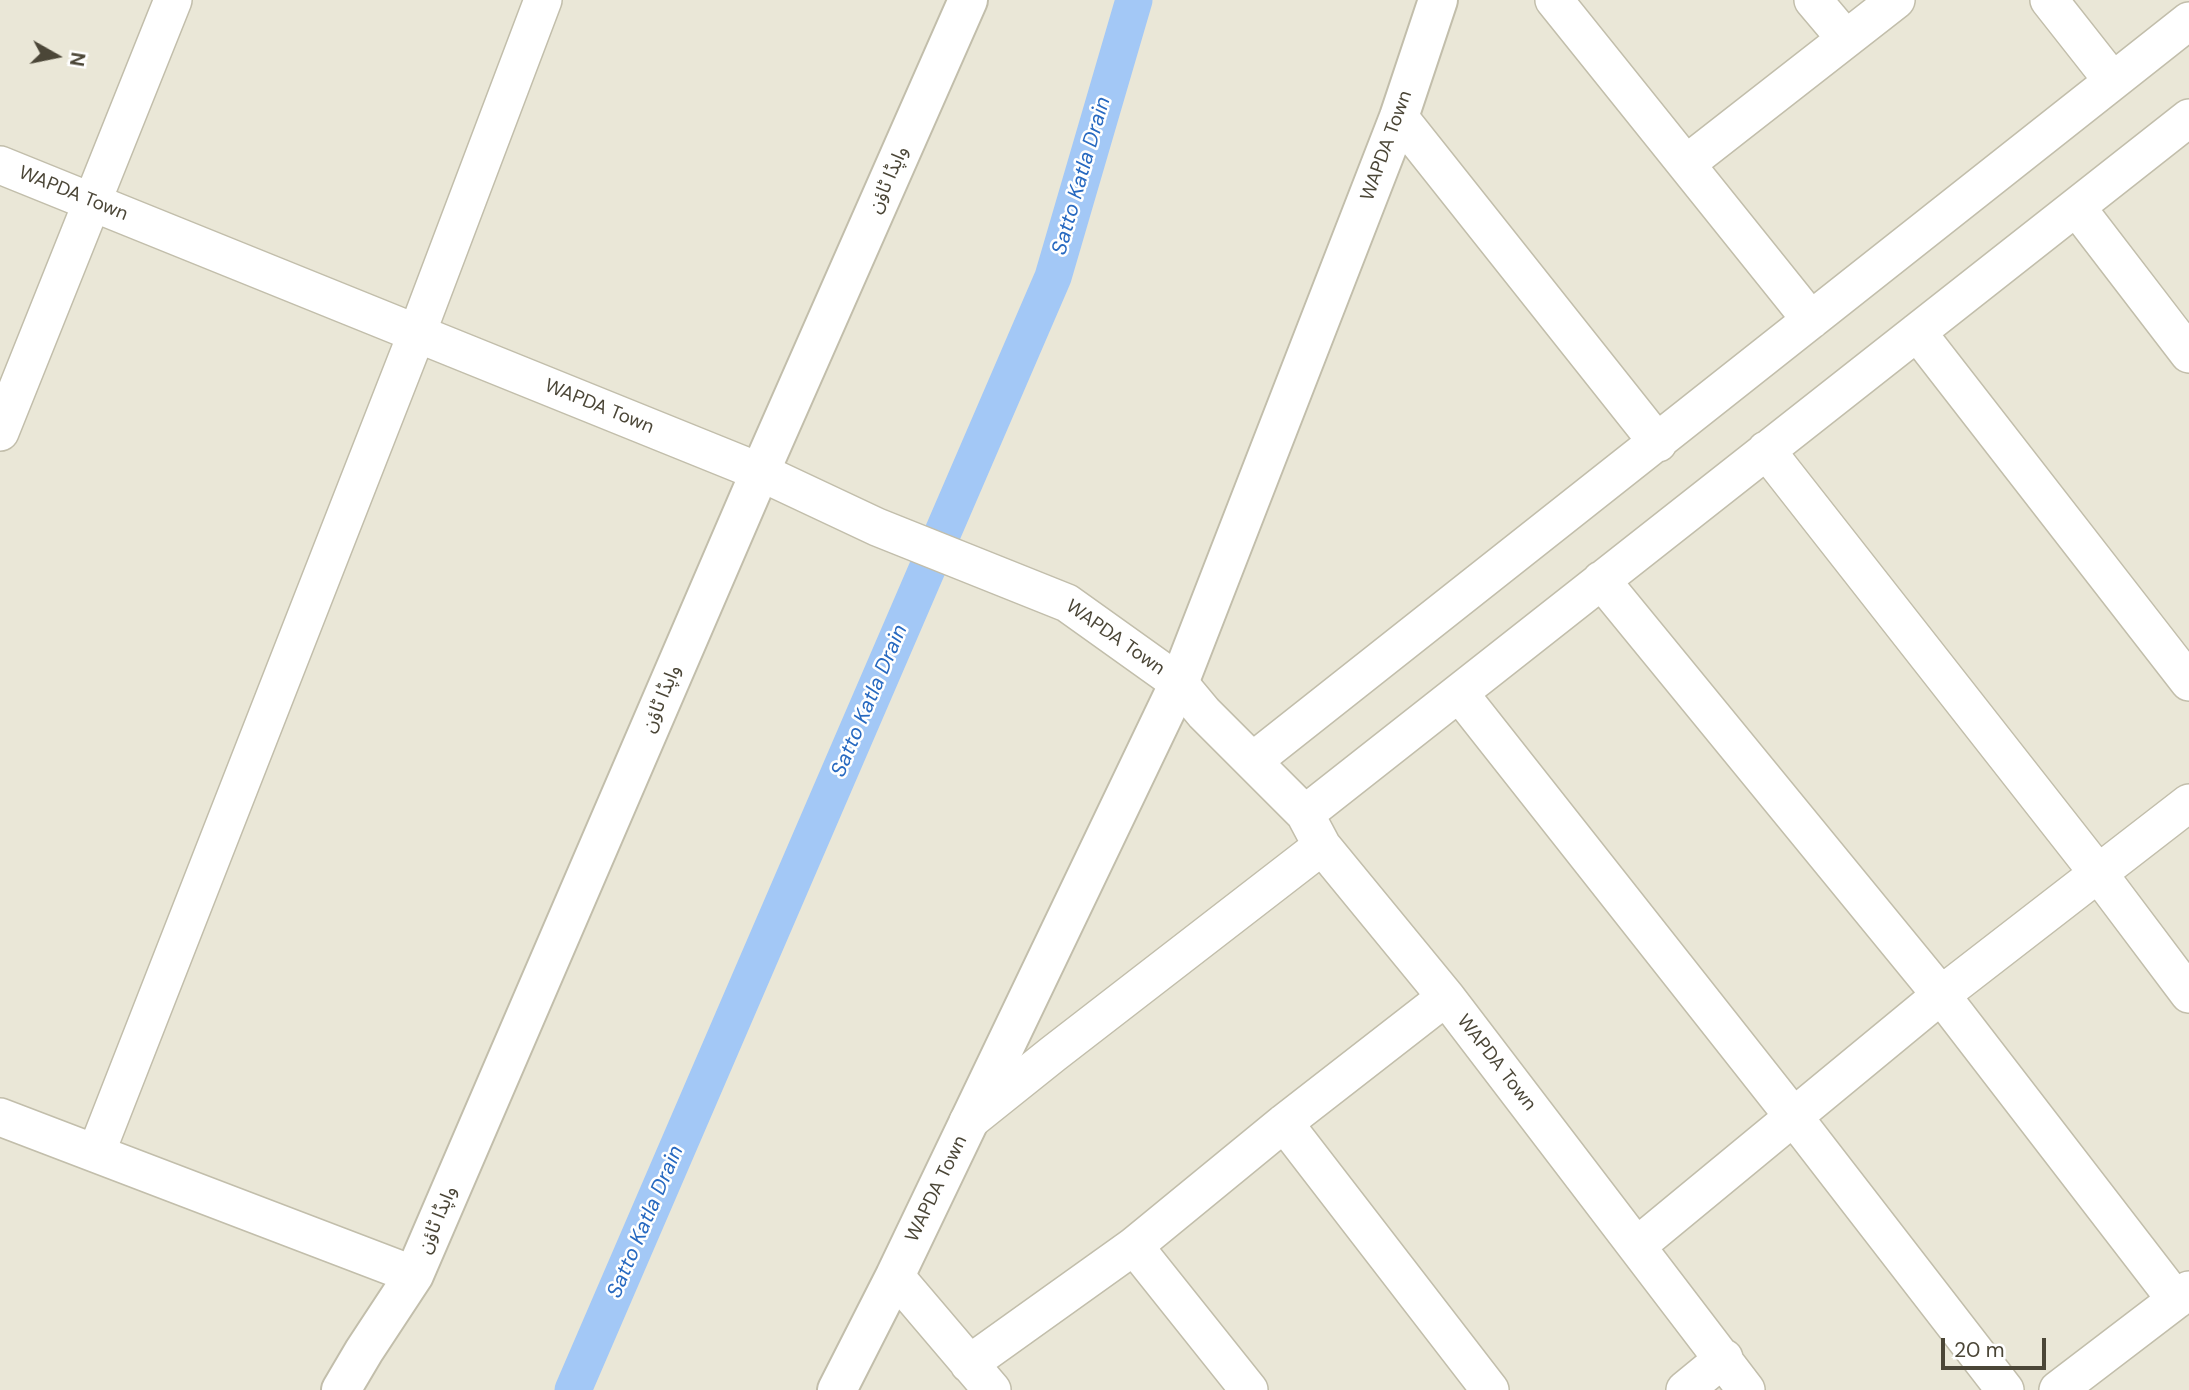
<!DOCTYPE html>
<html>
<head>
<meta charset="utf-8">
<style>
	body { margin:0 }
	#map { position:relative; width:2189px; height:1390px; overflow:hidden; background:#f6f4ea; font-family:"DM Sans",sans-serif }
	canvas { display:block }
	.north { position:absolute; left:21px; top:21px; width:70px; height:70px; -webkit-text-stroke:5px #fff; paint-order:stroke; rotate:99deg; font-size:19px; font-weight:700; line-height:28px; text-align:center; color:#4b4637 }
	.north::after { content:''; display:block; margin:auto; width:24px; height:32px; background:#4b4637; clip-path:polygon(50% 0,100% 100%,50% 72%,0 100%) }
	.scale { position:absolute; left:1941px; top:1338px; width:105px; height:32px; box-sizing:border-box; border:4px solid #4b4637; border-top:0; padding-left:9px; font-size:21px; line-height:24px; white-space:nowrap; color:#4b4637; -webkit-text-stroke:5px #fff; paint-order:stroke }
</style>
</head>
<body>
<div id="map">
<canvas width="2189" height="1390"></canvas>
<div class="north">N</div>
<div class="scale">20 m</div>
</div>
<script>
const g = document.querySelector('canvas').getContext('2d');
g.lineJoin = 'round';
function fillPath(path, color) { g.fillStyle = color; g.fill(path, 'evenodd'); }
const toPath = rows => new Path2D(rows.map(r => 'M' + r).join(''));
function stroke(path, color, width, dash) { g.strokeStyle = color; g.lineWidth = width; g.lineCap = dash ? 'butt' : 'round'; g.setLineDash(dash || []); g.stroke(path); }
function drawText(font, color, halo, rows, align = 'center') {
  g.font = font + ' "DM Sans","Noto Sans Arabic",sans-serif'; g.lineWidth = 5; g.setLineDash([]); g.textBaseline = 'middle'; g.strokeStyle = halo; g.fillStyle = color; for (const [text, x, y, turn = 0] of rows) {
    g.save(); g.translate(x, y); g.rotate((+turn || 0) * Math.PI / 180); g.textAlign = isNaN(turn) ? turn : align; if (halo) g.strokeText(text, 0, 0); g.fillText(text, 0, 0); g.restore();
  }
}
fillPath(toPath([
	[0,0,2189,0,2189,1390,0,1390]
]), '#eae7d7');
stroke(toPath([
	[573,1390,1053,277,1134,0]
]), '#a3c8f6', 37);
const minor = toPath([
	[1554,0,1811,320],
	[1813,0,1846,39],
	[2049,0,2112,80],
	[1399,117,1658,443],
	[1686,164,1896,0],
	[0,165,760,472,877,527,1067,603,1179,683,1204,713,1305,814,1322,846,1446,997,1746,1390],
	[2077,208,2189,354],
	[1917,332,2189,682],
	[0,432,173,0],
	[1766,450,2098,873,2189,994],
	[1601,580,1941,995,2176,1300],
	[1459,693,1793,1116,2005,1390],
	[1253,761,2189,21],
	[1305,814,2189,118],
	[0,1117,414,1275],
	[968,1122,1053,1054,1322,846],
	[1284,1123,1490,1390],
	[96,1153,417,333,543,0],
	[1638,1245,1941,995,2189,803],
	[1134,1246,1249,1390],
	[895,1276,992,1390],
	[969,1364,1134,1246,1284,1123,1446,997],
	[1685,1390,1724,1358],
	[2058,1390,2189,1290]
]);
const tertiary = toPath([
	[341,1390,364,1351,414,1275,760,472,968,0],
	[837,1390,895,1276,1179,683,1399,117,1438,0]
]);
stroke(minor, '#c2beab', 40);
stroke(tertiary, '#c2beab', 42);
stroke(minor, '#fff', 37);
stroke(tertiary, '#fff', 38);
drawText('19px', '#4b4637', '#fff', [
	["WAPDA Town",1387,146,-70],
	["واپڈا ٹاؤن",889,180,-66],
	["WAPDA Town",73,194,22],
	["WAPDA Town",599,407,22],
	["WAPDA Town",1115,638,35],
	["واپڈا ٹاؤن",662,699,-67],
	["WAPDA Town",1496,1063,52],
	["WAPDA Town",937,1189,-64],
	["واپڈا ٹاؤن",438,1220,-67]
]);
drawText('italic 21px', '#2769c0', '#fff', [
	["Satto Katla Drain",1082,176,-74],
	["Satto Katla Drain",870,701,-67],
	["Satto Katla Drain",646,1222,-67]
]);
</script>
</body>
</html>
